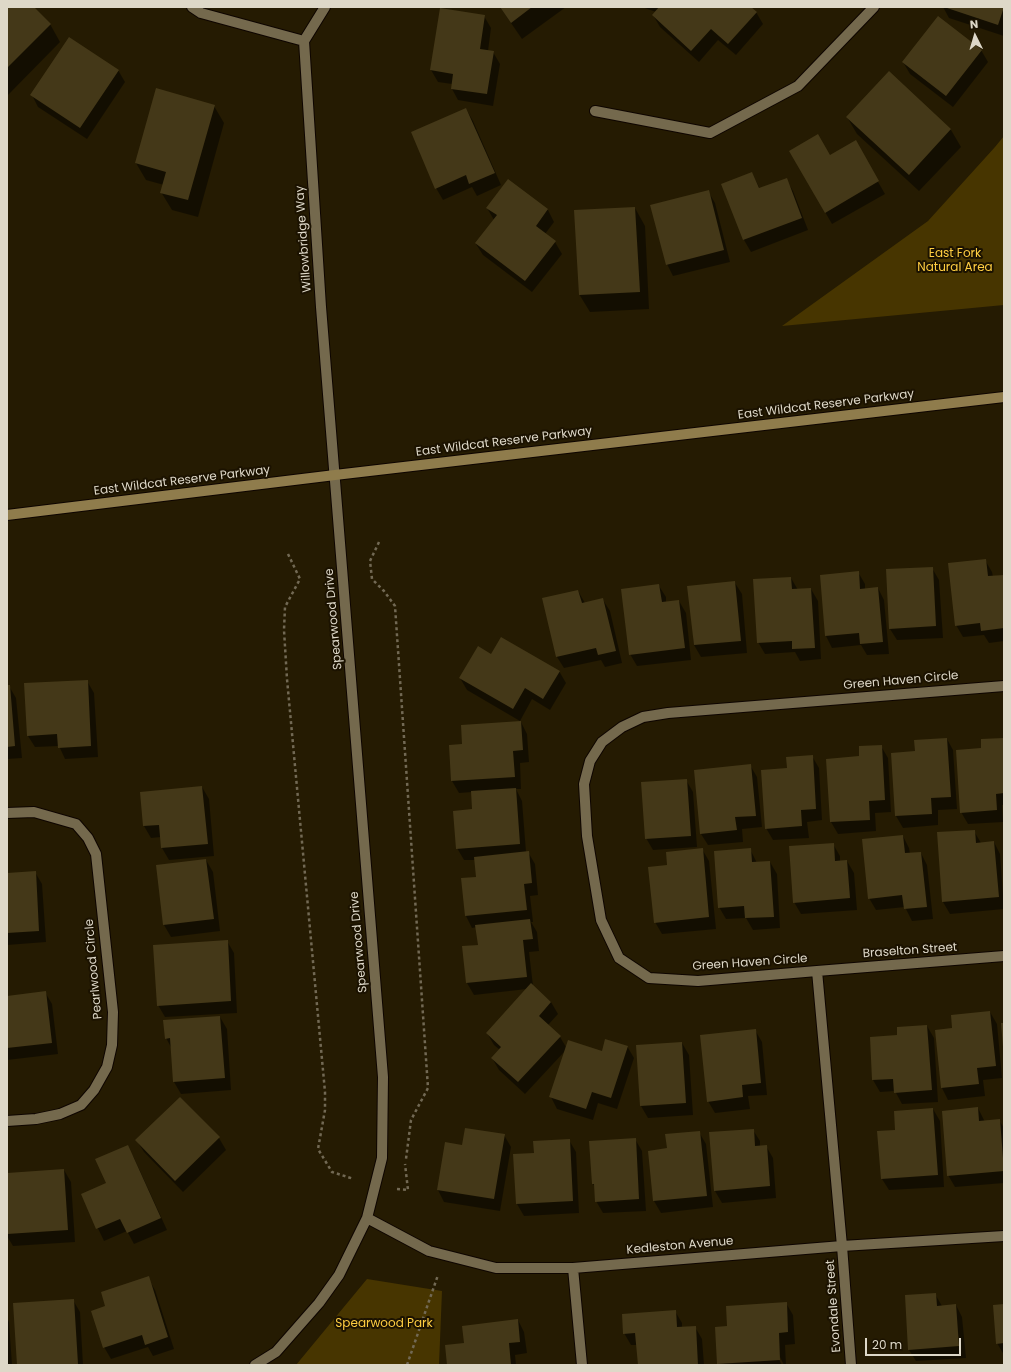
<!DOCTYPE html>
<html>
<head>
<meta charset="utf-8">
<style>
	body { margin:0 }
	#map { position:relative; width:1011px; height:1372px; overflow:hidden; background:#251b02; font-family:Poppins,sans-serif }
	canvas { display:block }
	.frame { position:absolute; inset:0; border:8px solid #ded8c8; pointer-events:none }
	.north { position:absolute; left:955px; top:16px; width:40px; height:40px; -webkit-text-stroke:3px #1b1200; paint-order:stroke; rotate:355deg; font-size:11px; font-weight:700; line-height:16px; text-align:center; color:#ded8c8 }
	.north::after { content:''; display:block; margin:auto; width:14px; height:18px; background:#ded8c8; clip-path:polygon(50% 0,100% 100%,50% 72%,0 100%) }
	.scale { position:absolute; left:865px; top:1338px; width:96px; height:18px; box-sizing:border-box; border:2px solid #ded8c8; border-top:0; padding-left:5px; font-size:12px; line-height:14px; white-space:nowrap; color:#ded8c8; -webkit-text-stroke:3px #1b1200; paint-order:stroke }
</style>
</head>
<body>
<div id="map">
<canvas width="1011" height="1372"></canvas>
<div class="frame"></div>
<div class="north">N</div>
<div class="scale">20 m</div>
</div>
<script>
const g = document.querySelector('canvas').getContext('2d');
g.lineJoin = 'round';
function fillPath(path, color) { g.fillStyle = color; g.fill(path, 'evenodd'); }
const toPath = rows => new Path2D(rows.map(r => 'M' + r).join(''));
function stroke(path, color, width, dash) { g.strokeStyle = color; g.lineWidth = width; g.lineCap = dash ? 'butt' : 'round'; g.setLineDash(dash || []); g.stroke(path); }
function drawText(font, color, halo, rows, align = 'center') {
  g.font = font + ' Poppins,sans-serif'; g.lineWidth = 4; g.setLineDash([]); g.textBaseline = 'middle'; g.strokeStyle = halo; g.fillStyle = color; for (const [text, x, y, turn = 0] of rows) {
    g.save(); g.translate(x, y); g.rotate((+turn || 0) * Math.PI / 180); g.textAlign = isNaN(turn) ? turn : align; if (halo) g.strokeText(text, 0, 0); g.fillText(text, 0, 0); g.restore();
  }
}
fillPath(toPath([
	[1004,136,1004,305,782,326,928,221,995,147],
	[367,1279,442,1291,439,1365,296,1365]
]), '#473500');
fillPath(toPath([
	[7,7,32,7,50,24,60,42,7,96],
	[500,7,566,7,522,39],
	[642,7,750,7,756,12,763,24,736,55,718,40,699,62,660,27,653,15,656,12],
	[943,7,1004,7,1004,36,949,18],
	[484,16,491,28,488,51,493,52,500,64,493,106,458,100,452,89,452,84,438,82,431,70],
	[981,50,988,62,953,107,910,74,903,62],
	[118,70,125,82,87,139,38,107,32,95],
	[889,73,951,130,961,147,919,191,857,134,847,117],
	[214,106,224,123,198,217,172,210,161,192,164,185,146,180,136,163],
	[466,109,473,121,501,185,477,196,472,187,443,200,436,188],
	[855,142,885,194,832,224,790,151,830,156],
	[752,173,760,189,786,179,793,191,808,230,751,252,744,240,723,185],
	[508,180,548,210,554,222,545,234,555,242,562,254,532,292,483,255,476,244,494,220,487,208],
	[708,191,715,203,730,262,673,276,667,264],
	[635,208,645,226,649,309,590,312,579,294],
	[985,560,992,572,993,577,1004,577,1004,641,989,643,984,635,963,637,956,625],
	[932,568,939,580,943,638,897,640,890,629],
	[858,572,865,584,865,589,878,588,884,600,889,654,867,655,861,645,832,648,826,636],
	[791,578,798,590,811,589,818,601,821,659,800,661,795,652,765,654,758,642],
	[735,583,742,594,747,653,701,657,694,645,689,587],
	[659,586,666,597,666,603,679,601,686,613,691,660,637,666,630,654],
	[578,591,585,603,603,600,610,611,622,663,605,667,601,660,564,668,557,657],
	[492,655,559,671,566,683,550,710,532,699,520,721,467,690,460,678],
	[87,681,94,693,98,757,65,759,59,746,35,747,28,736],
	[7,686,9,686,16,698,22,758,7,759],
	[521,722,527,734,529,762,520,763,521,789,516,789,522,801,526,852,528,852,535,864,538,895,530,896,533,922,531,922,537,932,539,951,529,952,533,986,551,1002,558,1014,548,1025,560,1037,566,1047,602,1052,627,1046,634,1058,617,1109,598,1103,593,1120,557,1109,551,1097,565,1051,525,1094,499,1070,492,1058,500,1050,494,1045,487,1033,527,989,474,995,467,983,463,947,479,945,477,927,472,928,466,916,462,879,478,878,476,860,464,860,457,848,473,810,472,792,459,793,452,781,450,746,463,745],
	[947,739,953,750,957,809,938,810,938,825,903,828,896,816,916,752],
	[1004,739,1004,805,1002,805,1003,822,968,824,961,812,982,749],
	[881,746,888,758,891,812,875,813,876,831,838,834,831,822,827,760,860,757],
	[812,756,819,768,822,820,807,822,809,838,773,840,766,828,788,768],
	[750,765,757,777,762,827,742,829,743,842,708,845,701,834],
	[686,780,693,792,697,847,653,850,646,838],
	[202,787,209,799,214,856,169,860,162,848,161,837,151,838,144,826],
	[974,831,981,843,994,842,1000,854,1004,909,950,914,943,902,938,833],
	[903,836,909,848,910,854,921,853,927,865,933,919,912,921,905,907,876,910,869,898],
	[833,844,840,856,840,862,847,861,854,873,857,910,801,914,794,902],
	[702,849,709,861,716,929,662,934,655,922,668,866],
	[750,849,757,863,770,862,777,874,780,928,753,930,746,918,726,919,719,907],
	[206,860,213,872,220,931,171,937,164,925],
	[35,872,42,884,46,942,7,945,7,874],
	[227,941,234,953,237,1013,165,1017,158,1005],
	[45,992,52,1004,58,1054,7,1060,7,997],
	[990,1012,997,1024,1002,1078,983,1080,985,1096,948,1100,942,1088,953,1029],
	[220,1017,227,1029,231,1090,181,1094,174,1082,172,1049,166,1038],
	[927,1026,934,1038,938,1102,902,1104,895,1091,880,1092,873,1080,871,1038,899,1036],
	[755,1030,762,1042,767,1095,748,1096,750,1109,715,1113,708,1101],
	[682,1043,689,1055,693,1115,648,1118,641,1106],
	[180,1098,219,1138,226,1150,183,1192,144,1152,137,1141],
	[978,1108,985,1122,999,1120,1004,1128,1004,1183,955,1187,948,1175],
	[933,1109,940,1121,944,1187,889,1190,882,1179],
	[753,1130,760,1141,760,1147,766,1146,773,1158,776,1198,722,1203,715,1191,710,1133],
	[699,1132,706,1144,713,1207,661,1213,654,1201,649,1152,668,1149],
	[504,1135,511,1147,500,1211,444,1202,438,1190,463,1146],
	[635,1139,642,1151,646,1211,603,1213,596,1201,596,1188,593,1184],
	[569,1140,576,1152,579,1213,524,1216,517,1204,514,1155,535,1154],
	[127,1146,134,1158,167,1230,134,1244,127,1231,104,1241,82,1195,107,1184],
	[64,1170,71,1182,75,1242,13,1246,7,1236,7,1174],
	[148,1278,155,1290,174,1349,153,1356,148,1347,111,1359,104,1347,107,1307],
	[935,1294,942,1306,956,1305,962,1317,966,1358,916,1361,909,1350],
	[73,1300,80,1312,83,1365,18,1365,14,1304],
	[786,1303,793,1315,795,1344,785,1345,786,1365,784,1365,779,1355,777,1356,782,1365,719,1365,718,1364,728,1327],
	[1004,1305,1004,1355,997,1343],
	[675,1311,682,1323,682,1328,695,1327,702,1339,704,1365,639,1365,637,1345,631,1345,624,1333],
	[7,1318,9,1322,12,1365,7,1365],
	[518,1320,524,1332,527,1353,515,1355,516,1365,448,1365,465,1344],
	[949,1364,950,1365,936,1365]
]), '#0007');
fillPath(toPath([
	[7,7,34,7,51,24,7,68],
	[500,7,532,7,511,23],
	[659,7,751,7,757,12,728,44,711,29,691,51,652,15],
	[944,7,1004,7,998,25],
	[440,8,485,15,480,49,494,51,487,94,451,89,453,74,430,70],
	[938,16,982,50,946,96,902,62],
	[69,37,119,70,80,128,30,95],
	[889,71,951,129,909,175,846,117],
	[156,88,215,105,188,200,160,193,166,172,135,163],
	[466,108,495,173,469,184,466,175,435,189,411,132],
	[818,134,830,155,856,140,879,181,825,213,789,151],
	[752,172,759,188,787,178,802,218,743,240,721,184],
	[508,179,548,209,536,226,556,241,525,281,475,243,497,215,486,208],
	[709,190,724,250,666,265,650,205],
	[635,207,640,292,579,295,574,210],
	[986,559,988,576,1004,575,1004,628,981,631,980,623,955,626,948,563],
	[933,567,936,626,889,629,886,569],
	[859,571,860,589,878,587,883,642,860,644,859,633,825,636,820,575],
	[791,577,792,589,811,588,815,648,792,649,792,641,757,643,753,579],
	[735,581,741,641,694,645,687,586],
	[659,584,662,602,679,600,685,648,629,655,621,589],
	[578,590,582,603,603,598,616,651,598,655,596,648,556,657,542,598],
	[501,637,560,671,543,699,525,688,513,709,459,678,478,646,491,654],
	[88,680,91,746,58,748,57,734,27,736,24,683],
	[7,685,10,685,15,746,7,747],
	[521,721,523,750,513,751,515,777,451,781,449,745,462,744,461,725],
	[947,738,951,797,931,798,932,814,895,816,891,753,915,751,914,740],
	[1004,738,1004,793,996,794,997,810,960,813,956,750,981,748,981,739],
	[882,745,885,800,869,801,870,820,830,822,826,759,859,756,859,746],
	[813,755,816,809,801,810,802,826,765,829,761,770,787,768,786,757],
	[751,764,756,816,735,817,737,830,700,834,694,770],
	[687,779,691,836,645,839,641,782],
	[202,786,208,844,161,848,159,825,143,826,140,792],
	[516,788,520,844,456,849,453,811,472,809,471,791],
	[975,830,976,843,994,841,999,897,942,902,937,832],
	[903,835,905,853,921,852,927,907,904,909,902,895,868,899,862,839],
	[834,843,835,861,847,860,850,898,793,903,789,846],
	[703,848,709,917,654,923,648,867,667,865,666,852],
	[751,848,752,862,770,861,774,917,745,918,744,906,718,908,714,851],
	[529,851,532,883,524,884,527,910,465,916,461,878,476,877,474,857],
	[206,859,214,919,163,925,156,865],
	[36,871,39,931,7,933,7,873],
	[530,919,533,939,523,940,527,977,466,983,462,946,478,945,475,925],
	[228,940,231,1001,157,1006,153,945],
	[531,983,551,1002,539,1016,561,1036,518,1082,491,1058,501,1047,486,1033],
	[46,991,52,1043,7,1048,7,996],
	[990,1011,996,1066,977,1068,979,1084,941,1088,935,1030,952,1028,951,1015],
	[220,1016,225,1078,173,1082,170,1038,165,1039,163,1020],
	[1001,1023,1004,1023,1004,1047,1003,1047],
	[927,1025,932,1090,894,1093,893,1079,872,1080,870,1037,897,1035,897,1027],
	[756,1029,761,1083,742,1085,743,1097,707,1102,700,1035],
	[605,1039,628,1046,611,1098,592,1092,586,1109,549,1097,568,1040,602,1051],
	[682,1042,686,1103,640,1106,636,1045],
	[180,1097,220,1137,175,1181,135,1140],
	[978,1107,979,1121,1000,1119,1004,1171,947,1176,942,1111],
	[933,1108,938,1175,881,1179,877,1131,895,1130,894,1111],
	[465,1128,505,1134,494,1199,437,1190,445,1142,462,1145],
	[754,1129,755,1146,767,1145,770,1186,714,1191,709,1132],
	[700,1131,707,1196,653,1201,648,1151,667,1148,665,1134],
	[636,1138,639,1199,595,1202,594,1184,592,1184,589,1141],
	[570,1139,573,1201,516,1204,513,1154,534,1153,533,1141],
	[128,1145,161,1218,127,1233,120,1219,96,1229,81,1194,106,1183,95,1159],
	[64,1169,68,1230,7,1234,7,1173],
	[149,1276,168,1337,145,1345,142,1335,103,1348,91,1311,105,1306,101,1292],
	[936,1293,937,1306,956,1304,959,1346,908,1350,905,1295],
	[74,1299,78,1364,17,1365,13,1303],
	[787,1302,788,1332,779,1333,780,1360,717,1364,715,1327,727,1326,726,1306],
	[1004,1304,1004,1343,996,1344,993,1305],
	[676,1310,677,1327,696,1326,698,1365,638,1365,635,1333,623,1334,622,1314],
	[518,1319,520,1342,509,1343,511,1365,447,1365,445,1345,464,1343,462,1326]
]), '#443818');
const street = toPath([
	[192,7,201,13,304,41],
	[595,111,710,133,798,86,874,7],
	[7,813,34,812,76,824,88,838,96,854,113,1012,112,1045,107,1067,94,1090,81,1105,60,1114,36,1119,7,1121],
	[817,971,1004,956],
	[367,1218,429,1251,496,1268,573,1268,842,1246,1004,1236],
	[573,1268,582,1365],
	[255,1365,276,1352,319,1303,339,1275,367,1218,382,1158,383,1077,321,307,304,41,325,7],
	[851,1365,842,1246,817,971,698,981,649,978,619,958,601,920,587,836,584,784,590,761,602,742,622,727,643,717,668,713,1004,686]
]);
const secondary = toPath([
	[7,515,335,475,1004,397]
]);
stroke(street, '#0e0500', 12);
stroke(secondary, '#0e0500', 12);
stroke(toPath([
	[379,542,370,561,372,579,384,591,395,606,428,1088,411,1120,406,1159],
	[288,554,300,579,285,607,284,630,287,679,325,1092,325,1110,318,1149,332,1172,354,1179],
	[397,1189,408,1190,405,1164],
	[407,1365,438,1275]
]), '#726954', 2.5, [3, 3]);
stroke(street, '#74694d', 10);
stroke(secondary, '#8f7c4c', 10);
drawText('12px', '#ded8c8', '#1b1200', [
	["Willowbridge Way",304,239,-94],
	["East Wildcat Reserve Parkway",826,405,-7],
	["East Wildcat Reserve Parkway",504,442,-7],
	["East Wildcat Reserve Parkway",182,481,-7],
	["Spearwood Drive",334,619,-95],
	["Green Haven Circle",901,681,-5],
	["Spearwood Drive",359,942,-95],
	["Braselton Street",910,951,-4],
	["Green Haven Circle",750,963,-4],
	["Pearlwood Circle",94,969,-95],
	["Kedleston Avenue",680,1246,-5],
	["Evondale Street",834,1306,-94]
]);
drawText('12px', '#ffce41', '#1b1200', [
	["East Fork",955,254],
	["Natural Area",955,268],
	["Spearwood Park",384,1324]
]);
</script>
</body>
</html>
